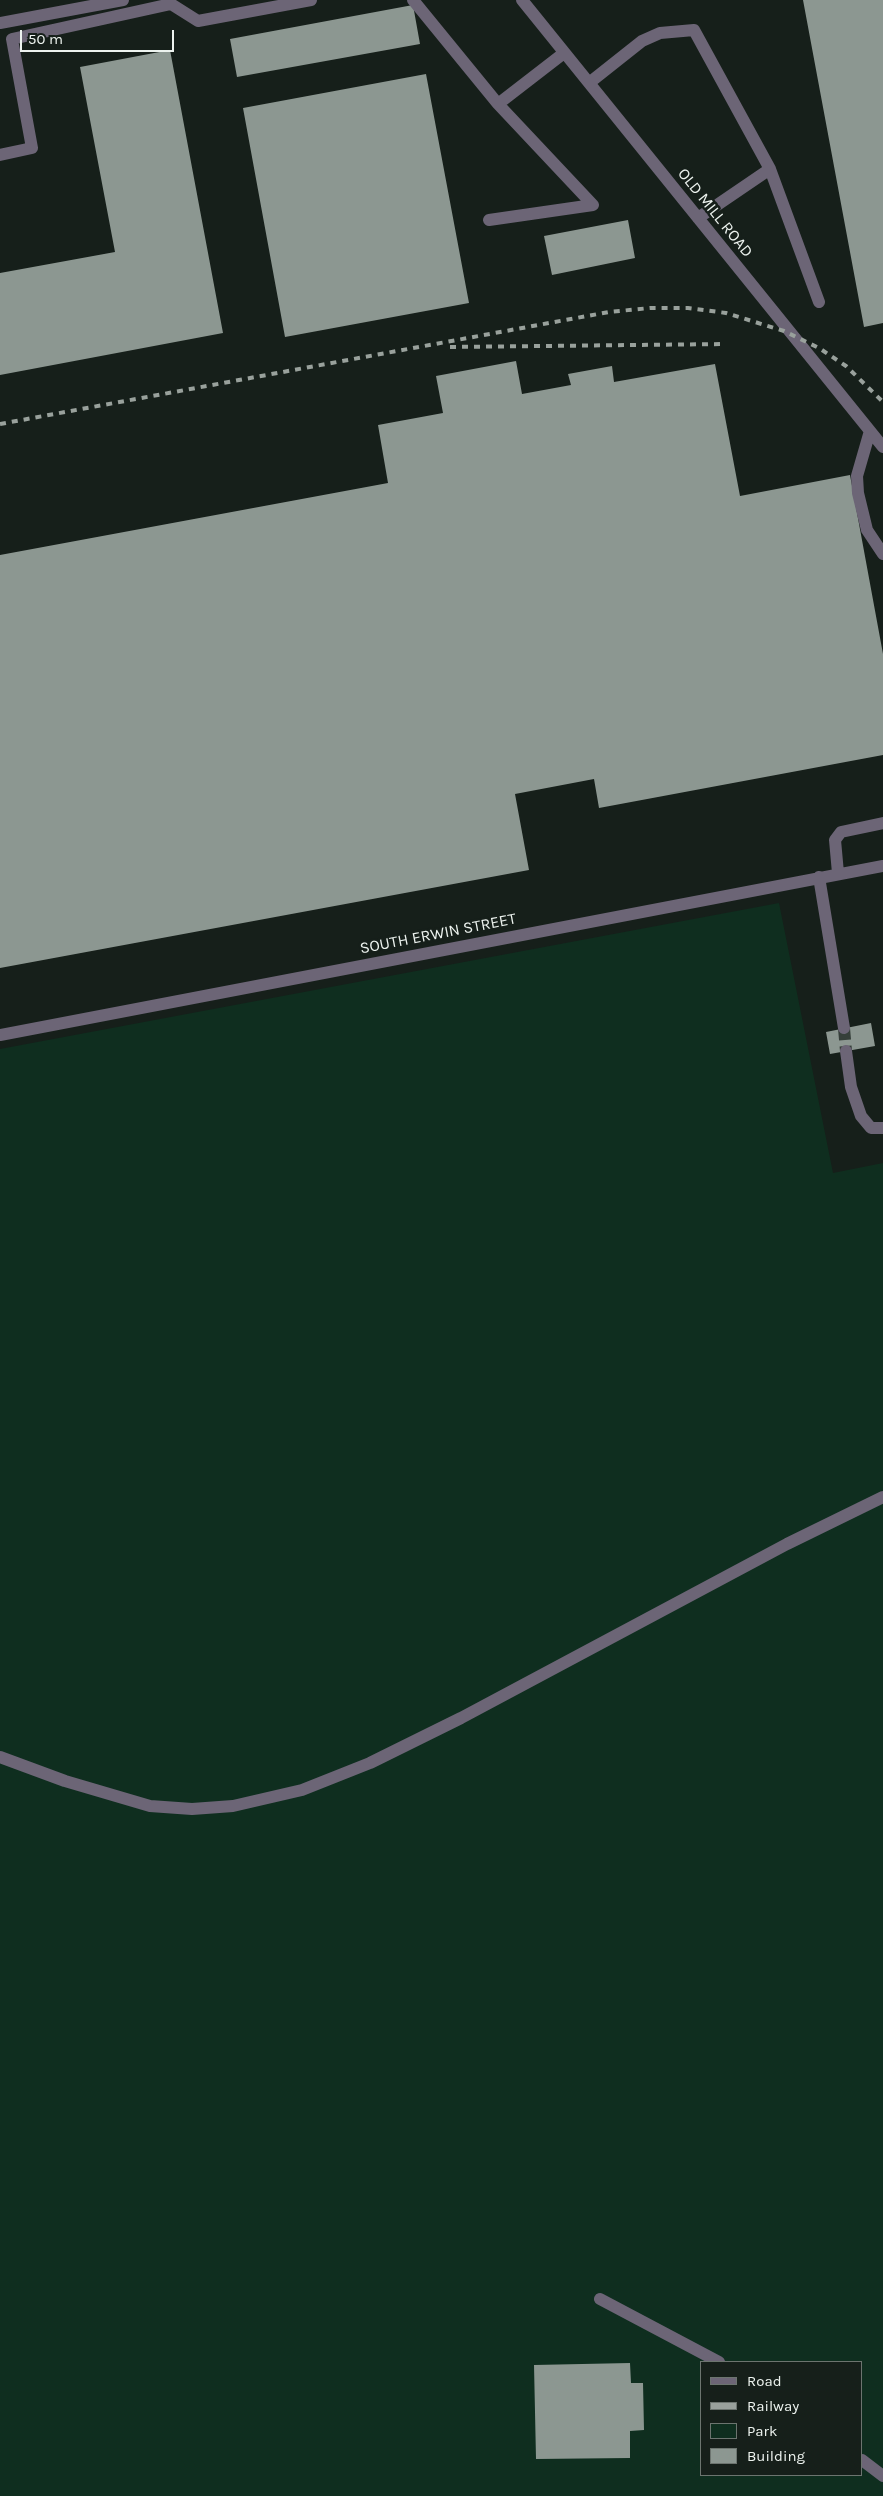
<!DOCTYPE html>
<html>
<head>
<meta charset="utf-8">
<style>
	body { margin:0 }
	#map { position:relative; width:883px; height:2496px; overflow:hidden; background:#161f1a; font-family:Karla,sans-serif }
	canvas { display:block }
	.legend { position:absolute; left:700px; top:2361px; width:162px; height:115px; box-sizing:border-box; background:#161f1a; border:1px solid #6c746f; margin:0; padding:6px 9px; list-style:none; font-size:15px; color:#edf3ef }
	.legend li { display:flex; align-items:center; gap:10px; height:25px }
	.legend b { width:25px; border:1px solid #6c746f }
	.scale { position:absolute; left:20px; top:30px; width:154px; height:22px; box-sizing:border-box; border:2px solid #edf3ef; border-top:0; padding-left:6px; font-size:15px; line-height:18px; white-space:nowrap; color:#edf3ef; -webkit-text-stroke:4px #161f1a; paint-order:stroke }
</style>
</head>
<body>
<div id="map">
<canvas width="883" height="2496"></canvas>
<ul class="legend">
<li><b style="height:6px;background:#6c6576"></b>Road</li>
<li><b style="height:6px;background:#99a19c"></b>Railway</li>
<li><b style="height:14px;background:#0f2e1f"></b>Park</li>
<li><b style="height:14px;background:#8c9791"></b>Building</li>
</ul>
<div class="scale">50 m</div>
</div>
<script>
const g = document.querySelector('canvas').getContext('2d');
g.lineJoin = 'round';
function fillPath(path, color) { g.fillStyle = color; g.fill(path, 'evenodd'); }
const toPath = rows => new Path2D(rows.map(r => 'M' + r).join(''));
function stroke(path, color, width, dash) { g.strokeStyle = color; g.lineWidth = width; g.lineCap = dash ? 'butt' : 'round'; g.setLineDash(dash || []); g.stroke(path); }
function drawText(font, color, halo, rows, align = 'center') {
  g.font = font + ' Karla,sans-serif'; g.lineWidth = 5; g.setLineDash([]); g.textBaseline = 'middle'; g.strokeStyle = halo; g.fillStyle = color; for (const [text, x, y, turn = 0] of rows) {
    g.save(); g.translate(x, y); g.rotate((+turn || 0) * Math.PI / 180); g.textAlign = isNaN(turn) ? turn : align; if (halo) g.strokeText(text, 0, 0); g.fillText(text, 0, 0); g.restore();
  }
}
fillPath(toPath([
	[779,903,833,1173,883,1163,883,2496,0,2496,0,1049],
	[702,2362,862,2362,862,2475,702,2475]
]), '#0f2e1f');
fillPath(toPath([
	[803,0,883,0,883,323,864,327],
	[413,5,420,44,237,77,230,39],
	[170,50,223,333,0,375,0,273,115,252,80,67],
	[426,74,469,303,285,337,243,108],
	[628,220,635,258,552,275,544,236],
	[516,361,522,394,571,385,568,374,612,366,614,382,715,364,740,496,850,475,883,654,883,755,599,808,594,779,515,794,529,870,0,968,0,555,388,483,378,425,443,413,436,376],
	[871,1023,875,1046,830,1054,826,1032],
	[630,2363,631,2383,643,2383,644,2430,630,2431,630,2458,536,2459,534,2365]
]), '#8c9791');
stroke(toPath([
	[844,1028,846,1051]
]), '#363f3a', 12, [12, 6]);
stroke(toPath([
	[413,0,498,104],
	[522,0,883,447],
	[0,23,123,0],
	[589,83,642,41,660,33,694,30,770,169,819,302],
	[0,155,32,148,12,39,171,4,198,21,311,0],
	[698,218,770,169],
	[489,220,593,205,498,104,564,53],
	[870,431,857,476,858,493,867,530,883,554],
	[838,873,835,840,841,832,883,823],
	[819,877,844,1028],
	[0,1035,883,866],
	[846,1051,851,1087,861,1116,871,1128,883,1128],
	[0,1757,65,1781,150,1806,192,1809,233,1806,302,1790,370,1763,461,1718,787,1544,883,1497],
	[600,2299,719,2362],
	[862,2460,883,2476]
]), '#6c6576', 12);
stroke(toPath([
	[450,347,726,344],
	[0,424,609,312,650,308,688,308,726,313,784,331,819,348,846,366,883,402]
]), '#99a19c', 4, [6, 6]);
drawText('16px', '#edf3ef', '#161f1a', [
	["OLD MILL ROAD",715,213,51],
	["SOUTH ERWIN STREET",438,934,-11]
]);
</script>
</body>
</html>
